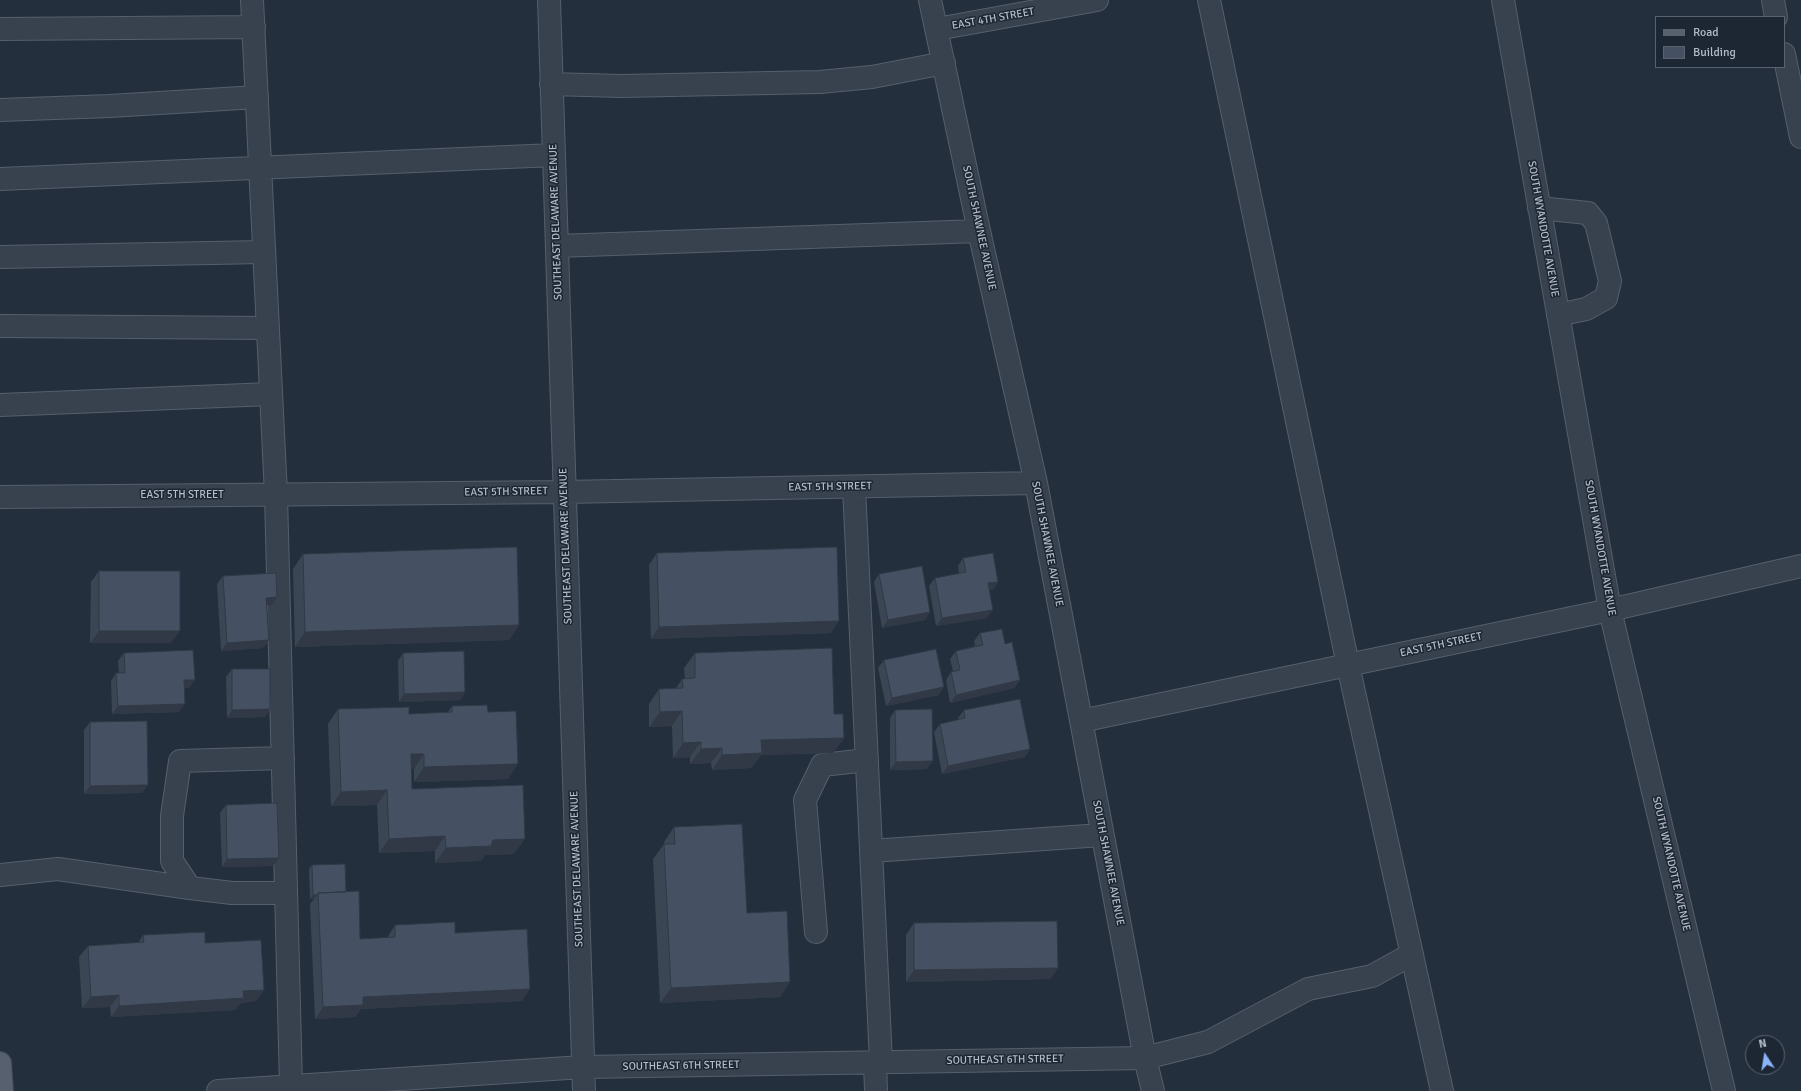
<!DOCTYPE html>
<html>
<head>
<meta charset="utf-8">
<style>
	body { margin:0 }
	#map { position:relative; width:1801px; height:1091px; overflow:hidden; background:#242f3e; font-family:Signika,sans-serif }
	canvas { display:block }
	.legend { position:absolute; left:1655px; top:16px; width:130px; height:52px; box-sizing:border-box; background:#1d2633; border:1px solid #59626f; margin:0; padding:5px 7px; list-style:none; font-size:12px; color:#b4bcc9 }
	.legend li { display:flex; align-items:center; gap:8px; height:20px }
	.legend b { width:20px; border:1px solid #59626f }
	.north { position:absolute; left:1745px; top:1035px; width:40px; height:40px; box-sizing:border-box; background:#1d2633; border:1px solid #59626f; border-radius:50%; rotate:348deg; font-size:11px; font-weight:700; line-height:16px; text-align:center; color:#b4bcc9 }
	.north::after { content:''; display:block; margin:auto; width:14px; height:18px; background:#8ab4f8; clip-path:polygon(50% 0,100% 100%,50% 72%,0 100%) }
</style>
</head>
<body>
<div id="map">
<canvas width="1801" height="1091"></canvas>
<ul class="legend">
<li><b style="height:5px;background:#56606e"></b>Road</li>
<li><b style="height:11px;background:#455162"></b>Building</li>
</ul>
<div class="north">N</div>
</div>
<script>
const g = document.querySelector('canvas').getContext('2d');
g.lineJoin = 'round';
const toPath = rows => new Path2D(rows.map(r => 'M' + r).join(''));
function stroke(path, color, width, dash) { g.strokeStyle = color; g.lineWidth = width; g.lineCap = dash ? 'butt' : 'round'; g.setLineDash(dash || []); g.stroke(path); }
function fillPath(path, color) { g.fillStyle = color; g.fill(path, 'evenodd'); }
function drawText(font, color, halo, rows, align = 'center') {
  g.font = font + ' Signika,sans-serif'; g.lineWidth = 3; g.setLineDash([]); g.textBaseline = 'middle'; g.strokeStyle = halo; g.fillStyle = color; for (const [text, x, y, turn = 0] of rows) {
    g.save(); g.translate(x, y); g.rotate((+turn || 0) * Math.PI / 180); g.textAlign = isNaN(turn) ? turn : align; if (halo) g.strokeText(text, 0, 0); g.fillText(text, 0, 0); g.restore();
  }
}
const minor = toPath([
	[252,0,276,495,291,1086],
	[549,0,584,1091],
	[930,0,979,231,1036,483,1145,1058,1153,1091],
	[1209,0,1348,665,1442,1091],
	[1503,0,1610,610,1724,1091],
	[1773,0,1776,17],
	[0,29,254,27],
	[937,29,1097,0],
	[1784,54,1801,137],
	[551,84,621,86,820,82,872,77,944,63],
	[0,110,110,106,257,97],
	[0,179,554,155],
	[1539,208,1588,213,1596,223,1610,281,1606,298,1586,309,1558,315],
	[557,246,979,231],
	[0,257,264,252],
	[0,326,268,328],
	[0,405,271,394],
	[854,487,881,1062],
	[0,497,564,492,1036,483],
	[1081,721,1610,610,1801,566],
	[283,758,180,761,172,816,172,861,190,888,232,893,286,893],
	[871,851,1102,835],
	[0,875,58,869,190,888],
	[816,932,805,800,822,765,867,760],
	[875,1062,876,1091],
	[218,1091,583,1067,1145,1058,1208,1042,1308,989,1372,976,1412,954]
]);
const major = toPath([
	[0,1063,2,1091]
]);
stroke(minor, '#565f6c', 24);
stroke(major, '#414a57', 24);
stroke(minor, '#38414e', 22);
stroke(major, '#56606e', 22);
fillPath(toPath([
	[657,553,831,633,651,639,649,565],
	[303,554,519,625,509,640,295,647,293,569],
	[963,558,998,582,993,590,989,590,987,618,936,626,929,586,935,578,959,574,958,566],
	[99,571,171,643,90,643,91,582],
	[879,574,930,612,925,620,882,628,874,582],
	[223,576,277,597,272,605,267,605,269,640,263,648,221,651,217,584],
	[980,633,1005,644,1020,680,1014,688,950,703,946,680,951,672,953,671,950,659,956,651,975,646,974,641],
	[124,653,189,688,184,688,179,712,112,714,111,681,116,673,119,673,118,661],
	[403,653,465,692,460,700,399,702,398,661],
	[695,653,834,714,844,738,833,753,761,755,751,768,712,770,711,763,690,764,690,757,673,758,672,726,649,727,649,704,659,689,676,688,682,679,685,679,684,668],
	[884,660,939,695,886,706,878,668],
	[232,669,270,709,265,717,227,718,226,677],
	[452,706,488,712,508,779,414,782,414,769,411,769,412,789,514,854,485,855,481,861,435,863,435,851,379,853,377,805,331,806,328,724,338,709,409,714,448,712],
	[895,710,927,769,890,770,890,718],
	[964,710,1030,749,1025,757,942,774,934,732,940,724,958,720,958,718],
	[90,722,142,793,84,794,84,730],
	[226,805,273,866,222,867,220,813],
	[674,827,747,913,780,997,660,1003,653,859,664,844,664,842],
	[312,865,346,892,360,939,387,938,395,925,455,933,522,1001,361,1009,355,1017,315,1019,310,904,314,899,310,899,309,869],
	[914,923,1058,968,1050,979,906,982,906,935],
	[143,935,205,943,264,990,256,1001,241,1003,235,1010,111,1017,110,1007,82,1008,79,957,88,946,138,943]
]), '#3b4654');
fillPath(toPath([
	[998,582,993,590,982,591,988,583],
	[277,597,272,605,261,606,266,598],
	[993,610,987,618,936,626,942,618],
	[930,612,925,620,882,628,888,620],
	[839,621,831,633,651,639,659,627],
	[519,625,509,640,295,647,305,632],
	[99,631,180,631,171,643,90,643],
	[269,640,263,648,221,651,227,643],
	[184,680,195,680,189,688,178,688],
	[1020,680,1014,688,950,703,956,695],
	[944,687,939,695,886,706,892,698],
	[465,692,460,700,399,702,404,694],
	[185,704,179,712,112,714,118,706],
	[270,709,265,717,227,718,232,710],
	[682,711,672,726,649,727,660,712],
	[844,738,833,753,761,755,751,768,712,770,722,755,761,740],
	[701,742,690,757,673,758,683,743],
	[722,748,711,763,690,764,701,749],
	[1030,749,1025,757,942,774,948,766],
	[411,754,424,754,414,769,400,769],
	[933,761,927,769,890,770,896,762],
	[518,764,508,779,414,782,424,767],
	[148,785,142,793,84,794,90,786],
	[387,790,377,805,331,806,341,792],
	[445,836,435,851,379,853,389,839],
	[525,839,514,854,485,855,481,861,435,863,446,848,493,840],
	[279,858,273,866,222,867,227,859],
	[313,895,317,895,314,899,310,899],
	[1058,968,1050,979,906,982,914,970],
	[790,982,780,997,660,1003,671,988],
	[530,989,522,1001,361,1009,355,1017,315,1019,323,1007,363,997],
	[264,990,256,1001,241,1003,235,1010,111,1017,119,1006,243,991],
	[119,995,110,1007,82,1008,91,997]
]), '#303945');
const building = toPath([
	[517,547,519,625,305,632,303,554,517,547],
	[837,547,839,621,659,627,657,553,837,547],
	[993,553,998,582,988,583,993,610,942,618,935,578,966,572,963,558,993,553],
	[922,566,930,612,888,620,879,574,922,566],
	[99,571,180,571,180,631,99,631,99,571],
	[276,573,277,597,266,598,269,640,227,643,223,576,276,573],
	[1002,629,1005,644,1012,642,1020,680,956,695,951,672,960,670,956,651,983,645,980,633,1002,629],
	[832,648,834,714,843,714,844,738,761,740,762,753,722,755,722,748,701,749,701,742,683,743,682,711,660,712,659,689,683,688,682,679,695,678,695,653,832,648],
	[936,649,944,687,892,698,884,660,936,649],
	[193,650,195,680,184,680,185,704,118,706,116,673,125,673,124,653,193,650],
	[464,651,465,692,404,694,403,653,464,651],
	[232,669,270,669,270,709,232,710,232,669],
	[1020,699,1030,749,948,766,940,724,965,718,964,710,1020,699],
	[487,705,488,712,516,711,518,764,424,767,424,754,411,754,412,789,523,785,525,839,493,840,491,846,446,848,445,836,389,839,387,790,341,792,338,709,409,707,409,714,452,712,452,706,487,705],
	[932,709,933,761,896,762,895,710,932,709],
	[147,721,148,785,90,786,90,722,147,721],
	[277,803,279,858,227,859,226,805,277,803],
	[742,824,747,913,787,911,790,982,671,988,664,844,675,844,674,827,742,824],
	[345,864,346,892,318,893,317,895,313,895,312,865,345,864],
	[359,891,360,939,395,937,395,925,455,922,455,933,527,929,530,989,363,997,363,1005,323,1007,318,893,359,891],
	[1057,921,1058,968,914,970,914,923,1057,921],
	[205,932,205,943,261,940,264,990,243,991,244,998,119,1006,119,995,91,997,88,946,144,942,143,935,205,932]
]);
fillPath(building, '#455162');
stroke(building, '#303945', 1);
drawText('11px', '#b4bcc9', '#1d2633', [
	["EAST 4TH STREET",993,19,-10],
	["SOUTHEAST DELAWARE AVENUE",556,222,-92],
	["SOUTH SHAWNEE AVENUE",979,228,78],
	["SOUTH WYANDOTTE AVENUE",1543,229,80],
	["EAST 5TH STREET",830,487,-1],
	["EAST 5TH STREET",506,492,-1],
	["EAST 5TH STREET",182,495],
	["SOUTH SHAWNEE AVENUE",1047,544,79],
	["SOUTHEAST DELAWARE AVENUE",566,546,-92],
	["SOUTH WYANDOTTE AVENUE",1600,548,80],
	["EAST 5TH STREET",1441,645,-12],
	["SOUTH SHAWNEE AVENUE",1108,863,79],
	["SOUTH WYANDOTTE AVENUE",1671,864,77],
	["SOUTHEAST DELAWARE AVENUE",577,869,-92],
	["SOUTHEAST 6TH STREET",1005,1060,-1],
	["SOUTHEAST 6TH STREET",681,1066,-1]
]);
</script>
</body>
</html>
